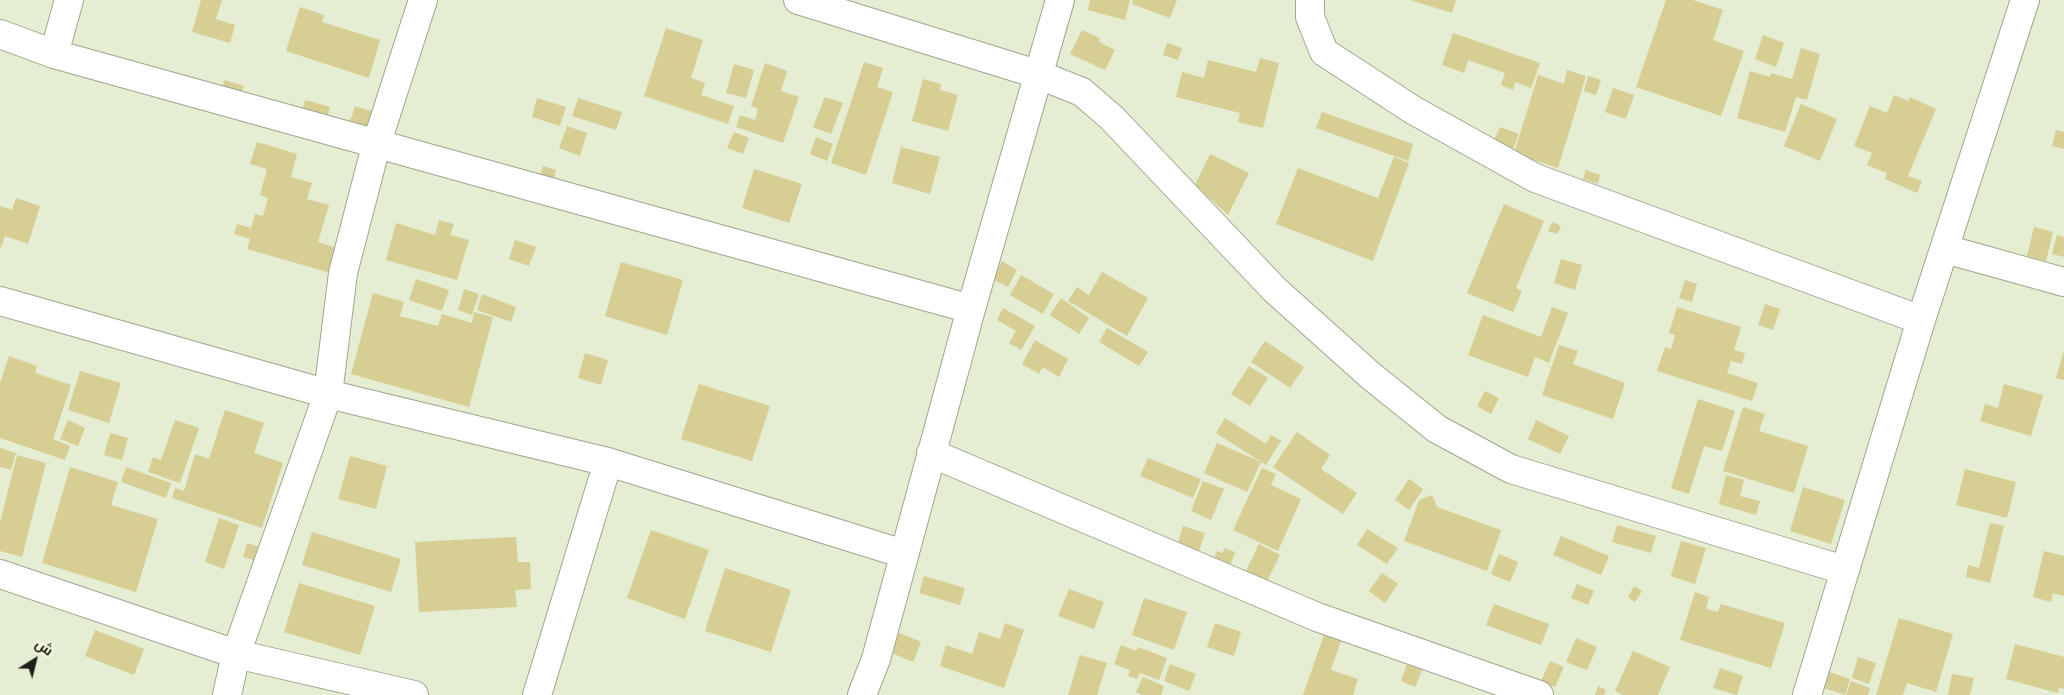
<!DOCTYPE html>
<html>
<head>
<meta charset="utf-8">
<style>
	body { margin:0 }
	#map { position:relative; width:2064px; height:695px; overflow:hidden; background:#e5edd3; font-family:Karla,Cairo,sans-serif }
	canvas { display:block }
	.north { position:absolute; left:10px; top:635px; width:50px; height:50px; -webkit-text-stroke:4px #f3fae1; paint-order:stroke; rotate:36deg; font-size:14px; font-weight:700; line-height:20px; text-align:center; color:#1d1f16 }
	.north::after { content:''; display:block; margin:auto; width:18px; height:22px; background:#1d1f16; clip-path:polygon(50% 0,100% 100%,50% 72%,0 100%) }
</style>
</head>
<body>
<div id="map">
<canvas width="2064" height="695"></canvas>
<div class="north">ش</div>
</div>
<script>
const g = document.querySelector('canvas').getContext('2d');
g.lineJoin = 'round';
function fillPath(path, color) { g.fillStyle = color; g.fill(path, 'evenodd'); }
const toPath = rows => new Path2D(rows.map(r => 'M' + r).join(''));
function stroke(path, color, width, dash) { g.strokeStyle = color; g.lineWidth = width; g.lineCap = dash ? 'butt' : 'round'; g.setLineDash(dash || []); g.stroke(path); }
fillPath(toPath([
	[201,0,222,0,216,19,235,25,230,43,192,32],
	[1090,0,1130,0,1125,20,1088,10],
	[1133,0,1177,0,1170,18,1132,4],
	[1410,0,1456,0,1452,13],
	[1666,0,1693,0,1723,10,1713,40,1744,51,1721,116,1636,87],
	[300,7,324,15,322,22,380,40,369,78,286,51],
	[666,28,703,40,691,78,705,83,701,95,734,106,728,124,644,96],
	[1082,30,1100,38,1099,42,1115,50,1105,70,1070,54],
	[1453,33,1540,63,1531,88,1515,82,1513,90,1501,85,1505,73,1468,60,1464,73,1442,65],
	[1763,35,1784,43,1776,67,1755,59],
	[1167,43,1182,48,1178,60,1163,55],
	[1801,48,1820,54,1807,100,1796,97,1785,132,1737,118,1750,71,1770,77,1771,73,1792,79],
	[1260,58,1279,63,1263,128,1238,122,1240,113,1176,97,1182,72,1204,78,1208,60,1256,72],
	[864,62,883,68,877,87,893,92,866,175,831,163],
	[765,63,787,71,781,91,799,97,783,143,736,127,740,115,755,120,758,109,751,106],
	[734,64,754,70,746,98,726,93],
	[1567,70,1586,76,1558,168,1514,154,1538,75,1564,84],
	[1588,76,1601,80,1596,95,1584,91],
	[923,79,941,84,940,90,958,95,948,131,912,121],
	[225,80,244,86,241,95,221,90],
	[1613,88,1634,95,1626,119,1605,112],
	[1894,95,1908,101,1910,97,1936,109,1908,176,1922,181,1917,193,1885,179,1887,173,1867,165,1872,153,1854,146,1870,106,1887,113],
	[825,97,843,103,831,134,813,127],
	[537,98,566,107,560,126,532,117],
	[578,98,622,112,616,130,572,116],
	[305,100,330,107,327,118,302,112],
	[1801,104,1837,119,1820,161,1784,146],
	[355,106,377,113,371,134,348,128],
	[1322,112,1413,144,1408,161,1316,128],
	[567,126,587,133,580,156,559,148],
	[1500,127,1519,134,1512,152,1492,145],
	[2056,130,2064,132,2064,149,2052,146],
	[734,132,749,138,743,154,727,148],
	[816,137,833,144,827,161,810,154],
	[257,142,297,154,291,177,312,183,307,199,329,205,318,242,341,249,334,274,247,249,250,239,234,234,237,224,251,228,255,214,263,216,268,198,260,195,267,169,250,164],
	[901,147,940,157,930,194,892,183],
	[1210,154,1249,173,1228,215,1195,185],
	[1394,157,1409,163,1373,261,1276,224,1298,168,1378,198],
	[543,166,556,170,553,182,539,178],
	[754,169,802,184,789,223,742,208],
	[1586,170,1600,175,1598,184,1583,179],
	[16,198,40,206,28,244,5,236,0,250,0,206,12,210],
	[1504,204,1544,221,1516,288,1522,291,1513,312,1467,293],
	[439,220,454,224,450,235,469,240,457,280,386,260,396,223,435,235],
	[1552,222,1561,226,1557,234,1548,231],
	[2034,227,2053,232,2046,261,2027,256],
	[2057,235,2064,237,2064,257,2052,254],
	[515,240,536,247,529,266,509,259],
	[1561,259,1582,265,1575,290,1554,283],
	[1002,261,1017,270,1008,287,992,279],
	[621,262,683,280,667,335,605,316],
	[1102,272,1148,298,1127,336,1068,301,1077,287,1089,295],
	[1021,275,1054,294,1043,314,1010,295],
	[416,279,449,290,442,311,409,300],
	[1685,280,1697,284,1692,302,1679,298],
	[464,289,479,294,472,315,458,310],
	[373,293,404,302,400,316,438,326,442,314,472,323,474,312,493,317,469,407,351,374],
	[482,294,516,307,511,322,477,310],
	[1061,298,1089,318,1079,334,1050,315],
	[1765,304,1780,309,1773,330,1758,325],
	[1552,307,1568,313,1549,363,1535,357,1528,377,1468,355,1483,315,1541,337],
	[1677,307,1741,327,1734,350,1745,353,1742,364,1731,361,1727,373,1758,383,1752,401,1657,371,1665,347,1671,349,1675,335,1669,333],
	[1003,308,1035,326,1021,350,1009,343,1016,331,997,320],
	[1107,328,1148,352,1139,366,1099,342],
	[1035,340,1068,359,1059,377,1043,367,1039,374,1022,364],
	[1265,341,1304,367,1290,388,1251,362],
	[1559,345,1578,351,1573,364,1625,383,1613,419,1542,395],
	[2064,351,2064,380,2056,378],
	[585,353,608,360,601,385,578,378],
	[9,356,37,366,35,373,71,385,53,439,70,446,65,460,0,438,0,383],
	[1249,366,1268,378,1250,406,1231,394],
	[80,371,121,383,109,423,68,410],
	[699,384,770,406,752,461,681,439],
	[2004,384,2043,395,2031,436,1980,421,1985,404,1998,408],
	[1485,391,1499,398,1491,414,1477,406],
	[1698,399,1735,411,1722,451,1704,446,1689,494,1671,488],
	[1743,407,1765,414,1759,431,1808,446,1794,493,1723,471],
	[225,410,264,423,254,453,283,463,262,528,172,498,175,488,184,491,195,454,209,459],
	[1225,418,1266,444,1271,435,1281,441,1266,465,1216,433],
	[68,420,85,428,78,446,60,439],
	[175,420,199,428,180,483,148,472,153,457,161,460],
	[1536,420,1569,436,1560,454,1528,439],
	[1297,432,1330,455,1321,469,1357,493,1343,514,1273,467],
	[110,433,128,438,122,460,104,455],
	[1217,443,1261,462,1247,492,1204,473],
	[0,448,16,453,11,470,0,467],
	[17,455,46,463,22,557,0,551,0,522],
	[350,456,387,466,376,509,338,499],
	[1148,458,1201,479,1193,498,1140,476],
	[70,467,118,482,111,505,158,519,136,592,42,563],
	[126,467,171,483,166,498,121,482],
	[1262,468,1276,474,1271,485,1301,499,1278,551,1233,530],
	[1965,469,2016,482,2007,518,1956,505],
	[1726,475,1744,480,1740,496,1760,501,1756,515,1719,504],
	[1409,479,1423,489,1409,510,1395,500],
	[1203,481,1224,489,1211,520,1191,511],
	[1803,487,1845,500,1831,544,1790,531],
	[1432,495,1437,507,1501,530,1487,571,1404,541,1419,500],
	[219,518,239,525,224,569,205,562],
	[1990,523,2004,526,1990,583,1966,577,1968,565,1979,568],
	[1617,525,1656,536,1651,553,1612,542],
	[1183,526,1205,533,1198,554,1177,546],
	[1367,529,1398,548,1387,564,1357,545],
	[651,530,709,550,685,619,627,598],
	[312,532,401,559,391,592,302,565],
	[1561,536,1609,556,1601,575,1553,555],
	[516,537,518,562,530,562,531,589,515,590,517,607,419,612,415,542],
	[1681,541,1706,548,1695,584,1671,576],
	[247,543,260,547,256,561,243,557],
	[1259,544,1280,555,1267,581,1246,571],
	[1224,548,1235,552,1229,569,1212,564,1217,551,1223,553],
	[2044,551,2064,556,2064,596,2053,593,2051,602,2033,597],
	[1499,554,1518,562,1510,582,1491,574],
	[725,568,791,590,771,652,705,631],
	[1382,573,1398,584,1385,603,1369,591],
	[924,576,965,588,960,605,919,593],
	[299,583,375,606,360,655,284,632],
	[1577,584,1594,591,1588,605,1571,598],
	[1634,586,1642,591,1635,602,1628,597],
	[1069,589,1104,602,1094,629,1058,616],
	[1695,592,1709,597,1706,609,1718,612,1721,604,1785,623,1771,668,1680,640],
	[1144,598,1187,612,1174,650,1132,635],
	[1494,604,1549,624,1541,645,1486,625],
	[1899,618,1953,634,1936,692,1907,683,1903,695,1876,695],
	[1005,623,1024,630,1004,688,940,666,946,645,972,654,979,632,1000,639],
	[1215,623,1241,632,1234,656,1207,647],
	[890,629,921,642,913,662,882,649],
	[95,630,144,649,134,675,85,656],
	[1324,635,1341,641,1331,670,1358,679,1353,695,1303,695],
	[1576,638,1597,647,1587,670,1566,662],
	[2015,644,2064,657,2064,689,2059,688,2058,693,2006,679],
	[1121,645,1136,651,1138,647,1167,658,1159,680,1140,673,1137,679,1128,676,1130,670,1114,664],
	[1633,651,1670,667,1658,695,1623,695,1615,691],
	[1080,655,1107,663,1097,695,1068,695],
	[1858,657,1876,663,1869,684,1852,678],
	[1550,661,1564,667,1555,687,1541,681],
	[1170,664,1196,674,1189,691,1164,681],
	[1407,664,1422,670,1415,687,1401,681],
	[1720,668,1743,676,1737,695,1713,688],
	[1827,671,1850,679,1845,695,1821,687],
	[1952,674,1974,678,1970,695,1948,695],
	[1143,677,1164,686,1161,695,1142,695,1136,692],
	[1851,681,1870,688,1868,695,1846,695],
	[1598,686,1606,690,1604,695,1595,695]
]), '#d6ce93');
const minor = toPath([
	[798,0,1037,74,1082,92,1112,118,1275,290,1371,376,1437,429,1511,469,1844,570],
	[1310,0,1310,17,1324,52,1413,110,1535,178,1921,320],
	[0,34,54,54,971,309],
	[54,54,69,0],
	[1945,249,2064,282],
	[0,301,328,394,608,462,904,554],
	[931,453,1317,617,1539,695],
	[0,574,236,654,414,695],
	[227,695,236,654,328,394,343,273,377,142,423,0],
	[537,695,608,462],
	[862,695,876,659,971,309,1060,0],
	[1807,695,1921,320,2025,0]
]);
stroke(minor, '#9fa68e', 30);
stroke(minor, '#fff', 28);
</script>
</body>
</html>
